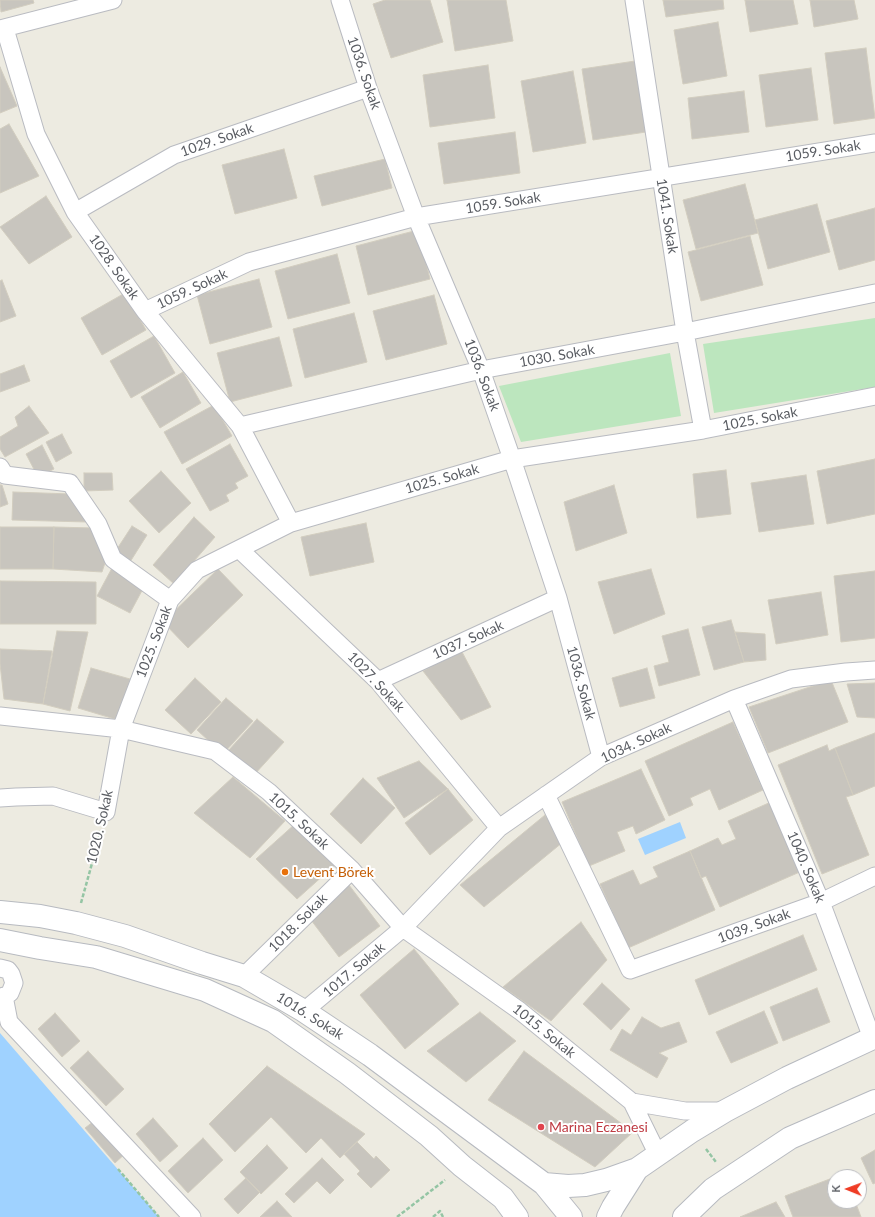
<!DOCTYPE html>
<html>
<head>
<meta charset="utf-8">
<style>
	body { margin:0 }
	#map { position:relative; width:875px; height:1217px; overflow:hidden; background:#edebe1; font-family:Lato,sans-serif }
	canvas { display:block }
	.north { position:absolute; left:827px; top:1169px; width:40px; height:40px; box-sizing:border-box; background:#fff; border:1px solid #bdbec1; border-radius:50%; rotate:271deg; font-size:11px; font-weight:700; line-height:16px; text-align:center; color:#5a5d63 }
	.north::after { content:''; display:block; margin:auto; width:14px; height:18px; background:#ef3c25; clip-path:polygon(50% 0,100% 100%,50% 72%,0 100%) }
</style>
</head>
<body>
<div id="map">
<canvas width="875" height="1217"></canvas>
<div class="north">K</div>
</div>
<script>
const g = document.querySelector('canvas').getContext('2d');
g.lineJoin = 'round';
function fillPath(path, color) { g.fillStyle = color; g.fill(path, 'evenodd'); }
const toPath = rows => new Path2D(rows.map(r => 'M' + r).join(''));
function stroke(path, color, width, dash) { g.strokeStyle = color; g.lineWidth = width; g.lineCap = dash ? 'butt' : 'round'; g.setLineDash(dash || []); g.stroke(path); }
function drawText(font, color, halo, rows, align = 'center') {
  g.font = font + ' Lato,sans-serif'; g.lineWidth = 4; g.setLineDash([]); g.textBaseline = 'middle'; g.strokeStyle = halo; g.fillStyle = color; for (const [text, x, y, turn = 0] of rows) {
    g.save(); g.translate(x, y); g.rotate((+turn || 0) * Math.PI / 180); g.textAlign = isNaN(turn) ? turn : align; if (halo) g.strokeText(text, 0, 0); g.fillText(text, 0, 0); g.restore();
  }
}
fillPath(toPath([
	[875,318,875,387,714,413,703,344],
	[670,353,681,416,521,442,499,386]
]), '#bce6be');
fillPath(toPath([
	[680,822,686,838,645,855,638,839],
	[0,1033,159,1217,0,1217]
]), '#9fd2ff');
const building = toPath([
	[0,0,33,0,34,3,1,12,0,0],
	[385,0,430,0,443,42,391,58,373,4,385,0],
	[447,0,506,0,513,41,455,51,447,0],
	[663,0,723,0,724,9,666,17,663,0],
	[745,0,793,0,798,24,750,32,745,0],
	[810,0,854,0,858,19,814,27,810,0],
	[718,22,727,76,683,84,674,30,718,22],
	[866,48,875,118,834,124,825,53,866,48],
	[635,61,646,132,593,140,582,69,635,61],
	[488,65,495,118,430,127,423,75,488,65],
	[0,67,17,106,0,113,0,67],
	[811,68,818,120,766,127,759,75,811,68],
	[573,71,586,143,533,152,521,81,573,71],
	[744,91,749,132,692,139,688,98,744,91],
	[9,124,39,176,0,193,0,129,9,124],
	[515,132,520,173,444,184,438,143,515,132],
	[284,149,297,198,235,214,222,165,284,149],
	[385,159,392,188,322,206,314,176,385,159],
	[745,184,758,233,696,249,683,200,745,184],
	[46,196,72,237,29,264,0,227,46,196],
	[817,204,830,252,768,269,755,220,817,204],
	[875,208,875,260,839,270,826,221,875,208],
	[418,230,430,279,368,295,356,246,418,230],
	[750,236,763,285,701,301,688,252,750,236],
	[337,254,350,303,288,319,275,271,337,254],
	[259,279,272,327,210,344,197,295,259,279],
	[2,280,16,316,0,322,0,281,2,280],
	[125,293,146,330,102,355,81,318,125,293],
	[434,295,447,344,386,360,373,311,434,295],
	[354,313,367,362,305,378,293,329,354,313],
	[154,336,175,373,131,398,110,361,154,336],
	[279,337,292,386,230,402,217,353,279,337],
	[24,365,30,381,0,392,0,374,24,365],
	[183,372,201,403,160,428,141,397,183,372],
	[214,405,232,436,182,464,164,432,214,405],
	[29,406,49,433,5,457,0,449,0,437,18,426,15,417,29,406],
	[62,434,72,453,56,462,46,442,62,434],
	[230,444,248,476,235,483,238,488,226,495,229,501,210,511,186,469,230,444],
	[42,445,54,469,38,477,26,454,42,445],
	[875,459,875,514,827,524,817,471,875,459],
	[726,470,731,514,697,518,693,474,726,470],
	[161,471,191,503,159,533,129,501,161,471],
	[84,473,112,473,113,490,84,491,84,473],
	[806,475,814,524,759,532,751,483,806,475],
	[0,485,2,485,8,504,0,507,0,485],
	[614,485,627,533,576,551,564,502,614,485],
	[13,492,72,494,87,522,12,520,13,492],
	[194,517,215,537,174,584,153,565,194,517],
	[366,523,374,562,310,576,301,537,366,523],
	[132,526,147,535,130,562,115,552,132,526],
	[0,527,54,527,53,569,0,569,0,527],
	[54,527,94,528,108,554,102,572,53,569,54,527],
	[112,568,145,585,130,613,97,596,112,568],
	[218,569,243,595,188,648,163,622,218,569],
	[651,569,665,614,614,634,598,582,651,569],
	[875,571,875,638,841,642,834,576,875,571],
	[0,581,96,582,96,624,0,624,0,581],
	[821,592,828,635,776,644,768,600,821,592],
	[731,620,744,662,714,670,702,627,731,620],
	[688,629,700,675,659,686,654,666,669,662,662,636,688,629],
	[57,631,88,632,70,711,43,704,57,631],
	[735,632,765,634,766,660,744,662,735,632],
	[0,649,52,651,43,704,4,699,0,664,0,649],
	[461,650,491,707,461,720,423,671,461,650],
	[91,668,130,679,118,720,78,708,91,668],
	[647,668,655,698,620,707,612,678,647,668],
	[195,678,221,702,191,734,165,710,195,678],
	[831,680,848,722,768,753,749,707,831,680],
	[875,683,875,718,857,717,847,684,875,683],
	[226,698,253,721,223,754,197,730,226,698],
	[257,719,284,742,254,775,228,751,257,719],
	[733,722,763,790,719,810,710,789,690,798,693,805,669,816,645,761,733,722],
	[875,733,875,786,853,795,835,748,875,733],
	[827,745,829,751,835,748,853,795,846,797,869,855,822,874,778,765,827,745],
	[419,761,448,789,404,818,377,778,419,761],
	[641,769,665,820,636,834,633,826,617,832,625,851,589,866,562,802,641,769],
	[233,777,285,821,250,858,194,813,233,777],
	[363,778,395,808,361,844,330,814,363,778],
	[448,789,473,820,430,855,405,823,448,789],
	[771,802,802,871,720,907,706,876,701,878,690,851,718,838,722,845,736,839,728,821,771,802],
	[545,815,563,842,484,907,460,885,545,815],
	[295,824,335,865,297,899,256,859,295,824],
	[690,851,715,910,628,948,600,884,633,870,640,885,658,877,653,867,690,851],
	[349,885,380,926,339,957,308,916,349,885],
	[581,922,607,960,551,1021,503,987,581,922],
	[803,935,817,970,709,1015,695,980,803,935],
	[414,949,459,1004,405,1049,360,995,414,949],
	[602,983,630,1009,611,1030,583,1004,602,983],
	[817,988,830,1022,783,1041,770,1007,817,988],
	[764,1011,778,1043,731,1063,716,1032,764,1011],
	[480,1012,516,1041,466,1082,427,1051,480,1012],
	[55,1013,80,1041,62,1057,38,1029,55,1013],
	[642,1017,661,1028,679,1022,687,1042,659,1053,668,1058,657,1078,610,1050,622,1029,631,1035,642,1017],
	[88,1051,124,1089,106,1106,70,1068,88,1051],
	[524,1051,633,1132,595,1167,488,1100,524,1051],
	[267,1066,365,1134,340,1158,321,1138,306,1153,271,1117,235,1152,209,1124,267,1066],
	[98,1118,127,1152,115,1163,85,1128,98,1118],
	[153,1118,178,1146,160,1162,136,1134,153,1118],
	[203,1138,223,1160,188,1193,168,1171,203,1138],
	[357,1142,374,1159,376,1156,390,1170,371,1188,357,1174,360,1171,344,1154,357,1142],
	[267,1145,288,1168,261,1194,240,1172,267,1145],
	[875,1150,875,1183,873,1184,861,1158,875,1150],
	[322,1158,344,1180,330,1194,317,1181,294,1203,285,1194,322,1158],
	[835,1177,835,1201,855,1201,861,1217,793,1217,785,1196,835,1177],
	[246,1178,260,1192,238,1214,224,1199,246,1178],
	[277,1201,292,1217,260,1217,277,1201],
	[776,1202,785,1217,740,1217,776,1202]
]);
fillPath(building, '#c8c5be');
stroke(building, '#d2cdbf', 1);
const street = toPath([
	[340,0,368,88,416,217,481,370,512,459,558,598,601,757],
	[634,0,685,332,703,430],
	[0,29,113,0],
	[5,29,36,134,75,212,145,311,240,426,291,523],
	[75,212,174,155,368,88],
	[145,311,249,262,416,217,875,143],
	[240,426,481,370,685,332,875,293],
	[0,467,5,475,70,483,98,524,113,559,170,600],
	[239,549,378,681,499,828],
	[378,681,558,598],
	[734,699,821,902,872,1038],
	[0,716,121,729,215,751,269,792,352,870,403,928,520,1011,632,1102,658,1155],
	[546,795,630,970,821,902,875,876],
	[0,798,16,797,53,796,106,812,121,729,170,600,197,570,291,523,512,459,703,430,875,396],
	[0,968,8,970,11,974,14,983,10,993,6,996,0,997],
	[244,976,352,870],
	[4,996,9,1022,192,1217],
	[304,1011,403,928,499,828,601,757,734,699,791,679,846,672,875,670],
	[632,1102,685,1111,725,1111]
]);
const secondary = toPath([
	[0,912,40,916,76,923,125,936,202,963,244,976,304,1011,370,1055,544,1184,571,1217],
	[0,940,40,948,96,957,205,990,273,1021,347,1073,429,1136,462,1166,503,1198,517,1217],
	[544,1184,568,1186,585,1185,606,1180,637,1169],
	[608,1217,613,1207,637,1169,692,1131,725,1111,787,1078,875,1037],
	[684,1217,713,1189,790,1138,875,1101]
]);
stroke(street, '#b9bbc1', 19);
stroke(secondary, '#b7bac0', 24);
stroke(toPath([
	[81,903,101,831],
	[706,1149,716,1162],
	[118,1169,159,1217],
	[397,1217,445,1180],
	[433,1217,440,1211,443,1217]
]), '#94c5a4', 2.5, [4, 2]);
stroke(street, '#fff', 17);
stroke(secondary, '#fff', 22);
for (const [x, y, r, color] of [
	[285,872,4,"#e8710a"],
	[541,1127,4,"#e0444e"]
]) { const dot = new Path2D(); dot.arc(x, y, r, 0, 2 * Math.PI); g.fillStyle = color; g.fill(dot); stroke(dot, '#fff', 1.5); }
drawText('14px', '#5a5d63', '#fff', [
	["1036. Sokak",364,73,71],
	["1029. Sokak",217,140,-19],
	["1059. Sokak",823,151,-9],
	["1059. Sokak",503,203,-9],
	["1041. Sokak",667,216,81],
	["1028. Sokak",114,267,55],
	["1059. Sokak",192,289,-25],
	["1030. Sokak",557,356,-10],
	["1036. Sokak",482,375,69],
	["1025. Sokak",760,419,-11],
	["1025. Sokak",442,479,-16],
	["1037. Sokak",468,640,-24],
	["1025. Sokak",154,642,-69],
	["1027. Sokak",376,682,47],
	["1036. Sokak",581,683,75],
	["1034. Sokak",636,743,-25],
	["1015. Sokak",299,821,43],
	["1020. Sokak",100,827,-77],
	["1040. Sokak",806,867,67],
	["1018. Sokak",298,923,-45],
	["1039. Sokak",754,926,-20],
	["1017. Sokak",354,970,-40],
	["1016. Sokak",310,1016,32],
	["1015. Sokak",544,1031,39]
]);
drawText('14px', '#c56008', '#fff', [
	["Levent Börek",293,872]
], 'left');
drawText('14px', '#be3a42', '#fff', [
	["Marina Eczanesi",549,1127]
], 'left');
</script>
</body>
</html>
